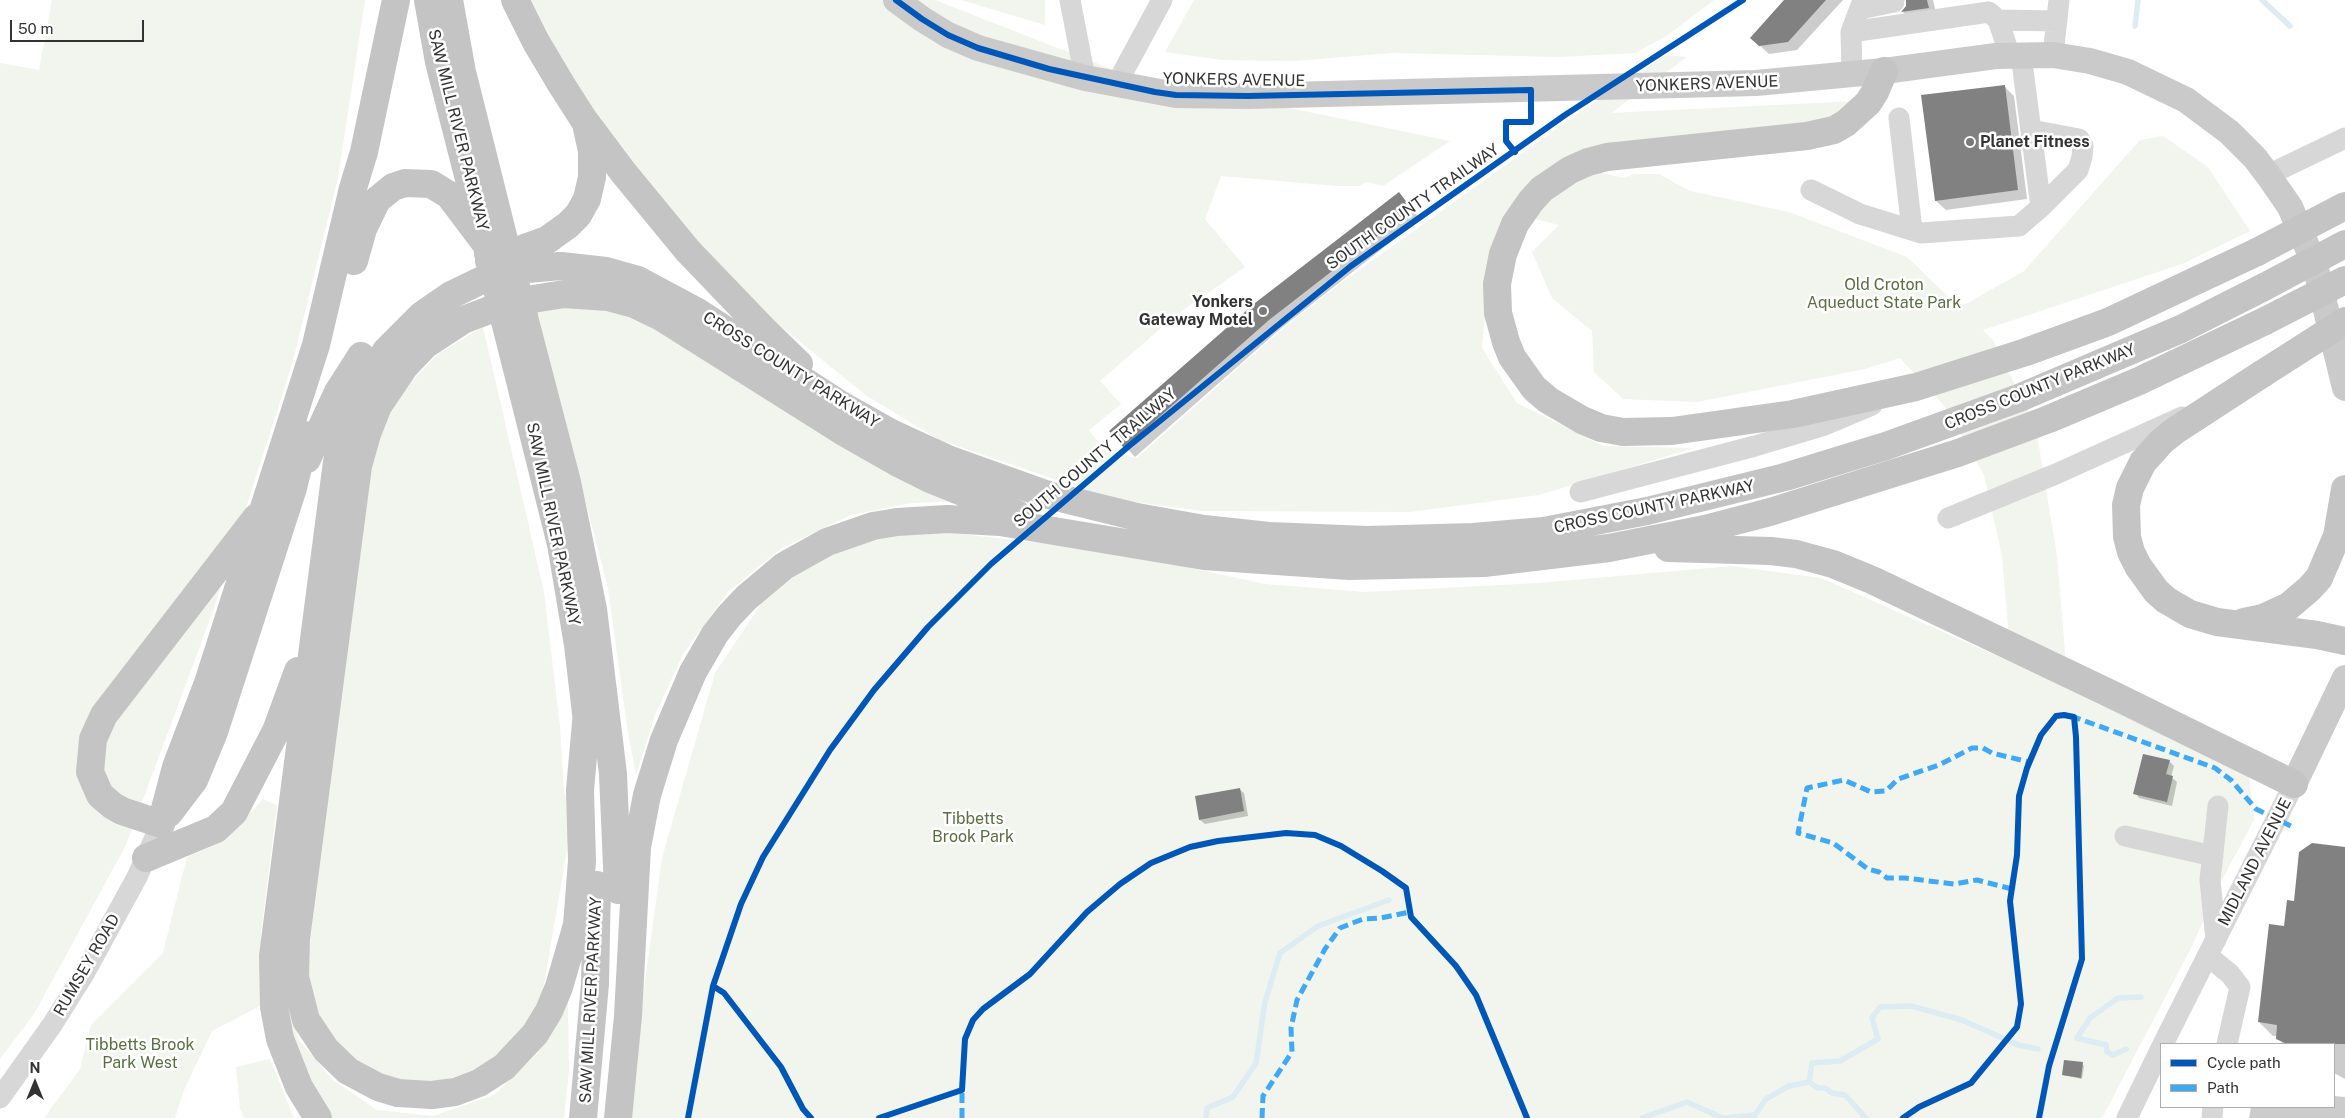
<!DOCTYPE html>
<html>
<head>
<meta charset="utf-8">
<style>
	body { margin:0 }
	#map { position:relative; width:2345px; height:1118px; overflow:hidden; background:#fff; font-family:"Public Sans",sans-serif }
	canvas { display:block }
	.legend { position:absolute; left:2160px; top:1043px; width:175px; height:65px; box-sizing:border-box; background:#fff; border:1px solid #adadad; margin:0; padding:6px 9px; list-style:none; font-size:15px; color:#333 }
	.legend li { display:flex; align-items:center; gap:10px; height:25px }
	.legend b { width:25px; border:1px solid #adadad }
	.north { position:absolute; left:10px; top:1058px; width:50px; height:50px; -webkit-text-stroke:4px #fff; paint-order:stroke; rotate:0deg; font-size:14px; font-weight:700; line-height:20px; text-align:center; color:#333 }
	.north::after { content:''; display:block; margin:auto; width:18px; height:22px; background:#333; clip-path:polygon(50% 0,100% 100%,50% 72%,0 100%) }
	.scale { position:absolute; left:10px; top:20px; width:134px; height:22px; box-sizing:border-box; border:2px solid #333; border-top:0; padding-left:6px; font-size:15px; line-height:18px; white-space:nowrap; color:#333; -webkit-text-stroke:4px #fff; paint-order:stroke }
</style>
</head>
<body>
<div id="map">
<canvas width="2345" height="1118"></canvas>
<ul class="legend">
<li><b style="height:6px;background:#0057b8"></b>Cycle path</li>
<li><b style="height:6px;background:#3fa9f5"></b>Path</li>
</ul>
<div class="north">N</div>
<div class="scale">50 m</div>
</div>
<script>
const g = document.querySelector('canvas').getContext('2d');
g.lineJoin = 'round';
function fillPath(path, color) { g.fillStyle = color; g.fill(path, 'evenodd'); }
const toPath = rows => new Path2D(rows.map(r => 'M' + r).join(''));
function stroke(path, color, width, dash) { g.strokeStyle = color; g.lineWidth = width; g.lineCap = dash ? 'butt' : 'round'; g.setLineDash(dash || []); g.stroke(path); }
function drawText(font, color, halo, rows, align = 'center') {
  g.font = font + ' "Public Sans",sans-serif'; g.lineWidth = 5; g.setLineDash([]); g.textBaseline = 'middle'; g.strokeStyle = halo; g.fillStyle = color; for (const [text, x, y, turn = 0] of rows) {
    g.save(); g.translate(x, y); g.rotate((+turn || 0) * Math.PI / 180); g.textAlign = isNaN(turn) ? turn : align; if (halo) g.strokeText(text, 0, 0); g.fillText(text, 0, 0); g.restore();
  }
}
fillPath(toPath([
	[52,0,365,0,338,178,293,361,212,614,126,845,34,1014,0,1059,0,63,39,70],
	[524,0,935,0,1124,74,1450,141,1383,186,1366,182,1360,186,1337,186,1221,176,1205,219,1245,267,1175,316,1100,381,1121,404,1089,430,1105,451,1137,458,1282,329,1337,286,1577,114,1666,55,1687,57,1611,113,1857,101,1842,119,1570,166,1625,178,1633,174,1659,174,1690,191,1789,212,1907,257,1957,305,1966,304,2024,271,2140,140,2163,136,2208,167,2250,231,2182,264,1983,330,1993,340,2036,428,2057,556,2068,689,2249,776,2254,820,2223,878,2190,950,2102,1118,626,1118,662,858,715,673,783,571,873,535,924,530,1042,543,1186,567,1265,584,1365,592,1539,583,1732,566,1821,578,2011,662,2002,556,1984,475,1946,408,1900,358,1865,369,1697,402,1623,399,1594,372,1592,331,1552,298,1532,252,1559,225,1512,213,1490,259,1482,348,1517,403,1603,446,1694,448,1539,495,1410,512,1202,511,1112,499,940,440,867,396,768,316,666,215,586,106],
	[961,0,1045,0,1045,25],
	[1194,0,1714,0,1668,35,1635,53,1560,57,1392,53,1294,61,1223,60,1165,52],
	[560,300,649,317,957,501,912,503,851,515,780,549,728,592,683,654,655,715,636,775,627,727,608,588,535,306],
	[483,327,544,592,560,727,564,792,567,799,568,844,542,996,517,1040,478,1069,442,1081,394,1079,359,1068,322,1034,305,989,362,479,396,398,438,354],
	[263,799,277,805,261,934,260,1006,212,1031,184,1090,175,1118,44,1118,80,1069,91,1025,163,953,187,857,215,845,237,827],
	[568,997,569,1072,564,1118,327,1118,283,1014,291,1012,299,1040,333,1080,377,1110,433,1116,494,1095,538,1053],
	[270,1059,294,1118,244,1118,240,1109,236,1067]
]), '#f1f5ed');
fillPath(toPath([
	[1785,0,1843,0,1797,50,1769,54,1752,38],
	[1907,0,1933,0,1937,17,1911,20,1903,12,1907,7],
	[2004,86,2014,96,2027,199,1946,210,1936,201],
	[1398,193,1420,219,1279,330,1135,457,1111,431],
	[2169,761,2174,766,2171,777,2177,782,2172,806,2139,798,2135,793],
	[1239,789,1244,793,1248,816,1205,824,1200,820],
	[2345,848,2345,1079,2334,1073,2334,1044,2283,1044,2277,1036,2273,1036,2259,1022,2285,927,2295,902],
	[2082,1064,2084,1066,2082,1079,2063,1075],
	[2334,1096,2345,1097,2345,1118,2249,1118,2251,1107,2334,1107]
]), '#0003');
stroke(toPath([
	[2262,0,2290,26],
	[2135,26,2138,0],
	[2126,1049,2113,1055,2107,1052,2106,1045,2077,1038,2090,1018,2118,998,2141,997],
	[1809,1082,1818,1088,1825,1088,1832,1093,1845,1095,1866,1118],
	[1206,1118,1207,1108,1233,1097,1256,1063,1265,1002,1280,953,1318,926,1389,900],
	[1642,1118,1687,1102,1723,1118],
	[1725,1118,1755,1115,1766,1099,1789,1086,1809,1082,1812,1063,1840,1061,1878,1039,1872,1018,1880,1007,1911,1006,1962,1020,2018,1045,2038,1049]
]), '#ddebf3', 5.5);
fillPath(toPath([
	[1784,0,1826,0,1788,42,1759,46,1750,38],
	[1906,0,1927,0,1929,8,1901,12,1906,6],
	[2005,85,2018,190,1935,201,1921,95],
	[1399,192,1412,209,1269,320,1124,448,1109,431,1255,303],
	[2143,754,2170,760,2166,774,2173,776,2167,802,2133,794],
	[1240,788,1244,811,1199,820,1195,796],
	[2312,843,2345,847,2345,1044,2287,1044,2276,1039,2277,1025,2258,1022,2269,924,2284,926,2287,900,2294,901,2299,852],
	[2064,1060,2083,1062,2081,1078,2062,1075]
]), '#818181');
stroke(toPath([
	[1070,0,1085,78],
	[1860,9,1894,2],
	[1998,20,2057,21],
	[1851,32,1989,12,1998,20,2010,56],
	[2053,55,2059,0],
	[1852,74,1851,32,1863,0],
	[1116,85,1162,0],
	[1899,118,1912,230],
	[2031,130,2079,139,2083,146,2082,157,2078,170,2041,207],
	[2268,175,2345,138],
	[1811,190,1860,214,1921,233,2019,226,2041,207,2021,55],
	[1580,492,1755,446,1822,426,1872,405],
	[1948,518,2056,474,2182,417],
	[2125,836,2213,856],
	[2216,940,2210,880,2218,806],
	[2208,956,2230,974,2240,987,2227,1044],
	[2163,1044,2294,784],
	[0,1098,52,1025,84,974,137,877,161,824],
	[2127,1118,2161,1048],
	[2212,1118,2213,1107]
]), '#d7d7d7', 21);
stroke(toPath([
	[896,0,922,19,948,35,978,48,1085,78,1176,95,1248,96,1756,83,1884,71,1996,56,2053,55,2090,61,2128,72,2186,100,2229,132,2255,158,2268,175,2290,207,2315,265,2345,388],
	[2294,784,2345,678]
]), '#cacaca', 26);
stroke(toPath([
	[428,0,439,62,482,230],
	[449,0,462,72,504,240],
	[515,0,536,42,561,84,584,120,623,172,688,251,762,328,799,364],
	[1884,71,1875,92,1868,103,1846,123,1834,130,1807,136,1607,157,1588,162,1570,170,1542,189,1531,201,1515,224,1503,254,1497,284,1498,313,1506,342,1512,357,1534,388,1548,400,1582,420,1601,428,1623,432,1672,431,1793,414,1916,387,2026,352,2108,322,2257,252],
	[354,261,363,229,377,200,393,187,405,183,431,184,449,195,486,244],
	[489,261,547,240,568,225,578,215,587,199,592,177,592,151,587,128],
	[524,317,567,482,593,609,613,774,618,890],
	[505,321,561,544,578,645,588,730],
	[2262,374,2176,430,2162,441,2143,462,2130,488,2126,505,2127,537,2131,552,2138,566,2156,591,2166,600,2190,614,2217,622,2317,635,2345,641],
	[307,459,338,392,361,356],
	[1668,548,1771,551,1796,554,1833,564,1872,580,2115,696,2294,784],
	[2244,622,2263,618,2289,606,2309,589,2319,578,2337,536,2345,489],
	[587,712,580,790,582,861,577,925,559,987,549,1011,535,1034,504,1067,479,1083,455,1092,432,1095,398,1093,378,1087,348,1071,326,1050,306,1020,295,977,296,939,358,466,367,434,378,406,405,366,425,345,463,320,508,303,564,294,608,297,634,304,661,317,842,431,900,464,930,479,1017,514],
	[169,813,194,780,214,732,293,488,306,435],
	[161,824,176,767,208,683,316,345,353,188,364,152,396,0],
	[161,824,122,811,113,806,100,795,90,772,93,739,104,715,256,518],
	[146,858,216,829,234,812,276,731,298,671],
	[318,1118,299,1087,280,1039,274,1007,273,956,337,462,347,424,358,395,386,351,422,315,451,295,482,280,516,270,561,266,606,271,638,280,696,311,841,405,891,433,950,460,1048,495,1137,517,1204,529,1269,536,1367,540,1473,537,1544,531,1647,511,1785,477,1886,446,2019,398,2181,329,2264,287],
	[583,1118,595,984,597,885],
	[618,1118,628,1016,637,847,647,795,664,740,693,672,715,634,729,616,746,598,784,566,827,542,873,526,897,522,947,519,1000,522,1204,556,1349,566,1484,563,1609,548,1705,529,1770,512,1958,453,2049,419,2139,381,2265,321]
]), '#c4c4c4', 28);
stroke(toPath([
	[504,240,524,317],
	[2257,252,2345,206],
	[488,253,505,321],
	[2264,287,2345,244],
	[2265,321,2345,280],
	[2262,374,2345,321]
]), '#c4c4c4', 28);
stroke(toPath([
	[2071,716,2215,768,2231,780,2256,809,2293,827],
	[2012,889,1977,880,1954,884,1905,878,1887,878,1879,872,1868,869,1833,843,1798,833,1807,788,1844,780,1871,792,1886,791,1898,779,1939,765,1972,748,1983,748,1992,753,2029,762],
	[962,1118,962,1087],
	[1262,1118,1263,1096,1292,1052,1291,1028,1297,1000,1325,949,1340,928,1363,919,1381,918,1410,912]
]), '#3fa9f5', 5, [10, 5]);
stroke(toPath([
	[896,0,922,19,948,35,978,48,1049,69,1155,92,1176,95,1248,96,1531,90,1531,122,1506,122,1506,141,1515,152],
	[713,986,724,993,781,1067,803,1109,811,1118],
	[688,1118,713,986,741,904,763,857,830,750,874,690,928,627,991,564,1129,446,1351,266,1565,115,1743,0],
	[879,1118,962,1090,965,1039,973,1020,983,1009,1030,974,1087,912,1120,884,1151,863,1190,847,1218,841,1286,833,1315,835,1341,846,1382,871,1406,888,1411,917,1456,966,1476,995,1527,1118],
	[1903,1118,1919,1107,1971,1083,2017,1027,2021,1004,2010,901,2017,855,2019,796,2027,768,2041,735,2056,716,2064,715,2074,717,2076,737,2082,959,2049,1066,2039,1118]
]), '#0057b8', 6);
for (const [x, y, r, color] of [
	[1970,142,5,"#7a7a7a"],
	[1263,311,5,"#7a7a7a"]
]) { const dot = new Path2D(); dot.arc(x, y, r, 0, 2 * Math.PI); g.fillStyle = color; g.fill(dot); stroke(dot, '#fff', 2); }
drawText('16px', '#333', '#fff', [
	["YONKERS AVENUE",1234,80,1],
	["YONKERS AVENUE",1707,84,-2],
	["SAW MILL RIVER PARKWAY",458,130,76],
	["SOUTH COUNTY TRAILWAY",1413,207,-35],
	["CROSS COUNTY PARKWAY",791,370,32],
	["CROSS COUNTY PARKWAY",2040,387,-22],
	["SOUTH COUNTY TRAILWAY",1095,458,-40],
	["CROSS COUNTY PARKWAY",1654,507,-12],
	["SAW MILL RIVER PARKWAY",553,524,78],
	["MIDLAND AVENUE",2255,862,-63],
	["RUMSEY ROAD",87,965,-60],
	["SAW MILL RIVER PARKWAY",591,1000,-87]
]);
drawText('bold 16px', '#333', '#fff', [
	["Planet Fitness",1980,142],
	["Yonkers",1253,302,"right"],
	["Gateway Motel",1253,320,"right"]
], 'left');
drawText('16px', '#56703f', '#fff', [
	["Old Croton",1884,285],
	["Aqueduct State Park",1884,303],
	["Tibbetts",973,819],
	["Brook Park",973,837],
	["Tibbetts Brook",140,1045],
	["Park West",140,1063]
]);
</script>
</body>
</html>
